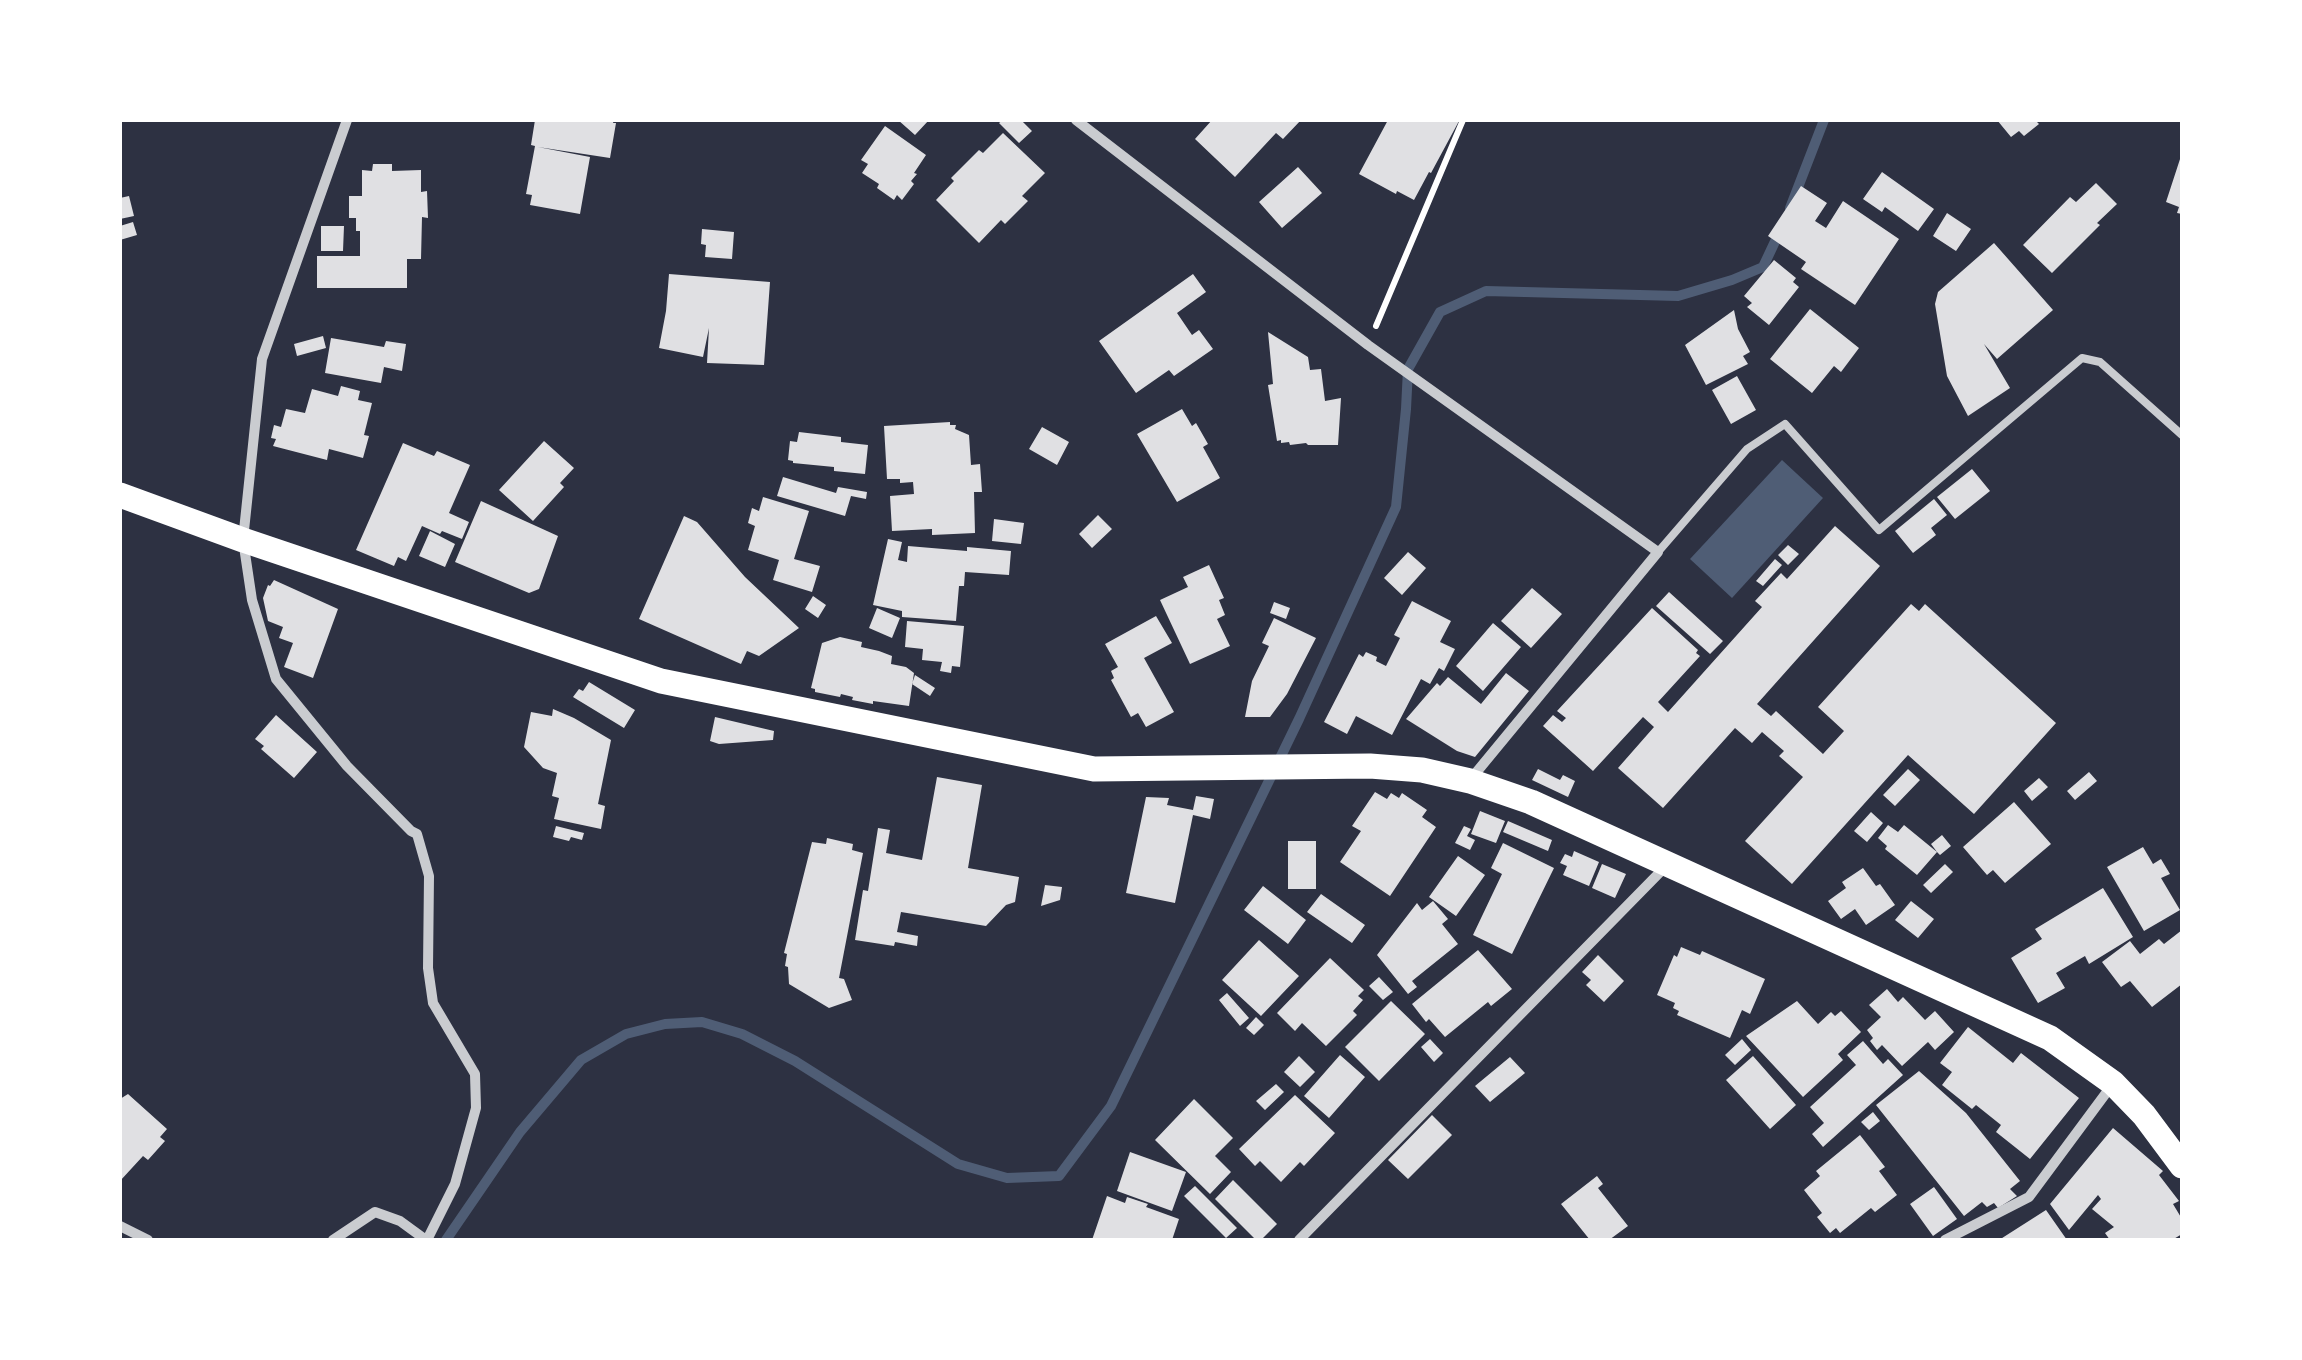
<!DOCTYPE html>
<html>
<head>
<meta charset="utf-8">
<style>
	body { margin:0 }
	#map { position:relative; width:2302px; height:1360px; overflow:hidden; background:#2d3142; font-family:Spectral,serif }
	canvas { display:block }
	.frame { position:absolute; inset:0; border:122px solid #fff; pointer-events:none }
</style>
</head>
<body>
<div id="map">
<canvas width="2302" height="1360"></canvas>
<div class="frame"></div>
</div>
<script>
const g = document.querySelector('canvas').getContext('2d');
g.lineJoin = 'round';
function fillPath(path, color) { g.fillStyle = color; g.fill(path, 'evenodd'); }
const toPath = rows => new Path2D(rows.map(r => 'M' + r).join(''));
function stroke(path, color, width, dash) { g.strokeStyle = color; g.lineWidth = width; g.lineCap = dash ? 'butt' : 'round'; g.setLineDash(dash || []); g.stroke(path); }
fillPath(toPath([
	[1782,460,1823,498,1732,598,1690,559]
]), '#4f5d75');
stroke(toPath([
	[1790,208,1824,120],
	[446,1240,520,1132,581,1060,626,1034,665,1024,702,1022,742,1034,795,1061,958,1164,1007,1178,1059,1176,1111,1106,1299,719,1396,507,1406,409,1408,369,1440,312,1486,291,1678,296,1732,280,1763,267,1779,233]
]), '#4f5d75', 10);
fillPath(toPath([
	[535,120,614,120,613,123,616,123,610,158,538,147,590,157,580,214,530,205,532,195,526,194,535,146,531,145],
	[898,120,929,120,915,135],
	[1003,120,1021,120,1032,131,1019,143,999,123],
	[1212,120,1301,120,1283,139,1276,133,1235,177,1195,139],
	[1388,120,1459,121,1431,173,1429,172,1414,200,1397,191,1396,194,1359,174],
	[1997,120,2035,120,2039,124,2024,136,2019,131,2011,137],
	[885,126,926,155,914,173,917,174,911,181,914,184,902,200,897,195,894,200,877,188,879,184,862,173,868,164,861,160],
	[1003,133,1045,173,1022,196,1028,201,1005,224,1001,220,979,243,936,200,954,181,951,178,979,150,983,153],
	[2181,156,2182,156,2182,214,2177,213,2179,207,2166,202],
	[373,164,392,164,392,171,421,170,421,192,427,191,428,218,422,217,421,259,407,259,407,288,317,288,317,256,360,256,360,231,356,231,356,218,349,218,349,196,362,196,362,170,372,171],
	[1298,167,1322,193,1282,228,1259,202],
	[1882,172,1934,209,1918,231,1885,207,1882,212,1863,199],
	[2096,183,2117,204,2097,223,2100,225,2052,273,2023,245,2070,197,2076,202],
	[1801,186,1827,203,1815,221,1826,228,1843,201,1899,239,1855,305,1801,269,1806,262,1768,236],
	[129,196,134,216,120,219,120,198],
	[1947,213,1971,229,1956,251,1933,236],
	[133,222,137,235,120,240,120,226],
	[321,226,344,226,343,251,321,251],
	[702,229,734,232,732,259,705,257,706,245,701,244],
	[1994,243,2053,310,1997,359,1984,344,2010,388,1968,416,1947,376,1935,304,1938,292],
	[1774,260,1796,278,1793,282,1799,287,1769,325,1747,307,1752,303,1744,296],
	[669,274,770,282,764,365,707,363,709,328,703,357,659,348,666,311],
	[1193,274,1206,292,1177,313,1192,335,1199,330,1213,349,1174,376,1169,370,1136,393,1099,341],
	[1810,309,1859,348,1841,372,1834,366,1812,393,1770,359],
	[1734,310,1738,329,1750,352,1743,356,1748,364,1706,385,1685,345],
	[1268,332,1308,357,1310,370,1321,369,1325,401,1341,398,1338,445,1308,445,1306,443,1290,445,1289,442,1281,443,1281,440,1277,441,1268,385,1273,384],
	[323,336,326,348,297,356,294,344],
	[331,338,384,347,386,341,406,344,402,371,384,367,381,383,325,373],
	[1737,376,1756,410,1731,424,1712,390],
	[341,386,360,391,358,400,372,403,364,435,369,436,363,458,329,449,327,460,273,446,276,439,271,438,274,425,281,427,286,409,305,413,312,389,338,396],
	[1182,409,1192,426,1196,423,1208,444,1203,447,1220,478,1177,502,1137,434],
	[950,422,950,425,956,425,955,429,969,435,971,465,980,464,982,492,974,492,975,533,932,535,932,529,892,531,890,496,914,494,913,482,900,483,900,479,887,479,884,426],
	[1042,427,1069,442,1057,465,1029,449],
	[799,432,841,437,841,442,868,445,865,474,834,471,834,467,793,463,793,461,788,460,790,441,797,442],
	[544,441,574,468,560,483,564,487,533,521,499,490],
	[403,443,434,456,437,451,470,465,449,513,469,522,462,539,442,531,440,534,422,526,406,561,398,557,394,566,356,550],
	[1972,469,1990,491,1955,519,1937,497],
	[783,477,836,493,838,487,867,492,866,499,851,496,845,516,777,496],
	[763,497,809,511,794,559,820,566,812,592,773,580,779,560,748,550,755,526,748,523,752,508,759,511],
	[1934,499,1947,515,1931,528,1936,535,1913,553,1895,531],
	[481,501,558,536,539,589,529,593,455,562],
	[1098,515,1112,529,1092,548,1079,534],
	[684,516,697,522,745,577,799,628,759,656,747,651,741,664,639,619],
	[994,519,1024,523,1021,544,992,541],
	[1835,526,1880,566,1757,704,1771,716,1776,711,1823,754,1844,731,1818,707,1911,604,1919,611,1925,604,2056,723,1974,814,1908,755,1792,884,1745,841,1803,777,1779,756,1784,751,1762,732,1752,743,1735,728,1663,808,1618,768,1654,727,1643,717,1593,771,1543,726,1553,715,1562,722,1566,718,1557,711,1652,608,1698,650,1696,653,1700,656,1658,702,1668,712,1762,607,1755,601,1781,573,1787,579],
	[430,531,455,544,445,567,419,556],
	[888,539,902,542,898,560,907,562,908,546,967,551,967,547,1011,551,1009,575,965,572,964,586,959,586,956,621,902,617,902,611,873,605],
	[1788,545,1799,554,1788,565,1778,555],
	[1408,552,1426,568,1402,595,1384,578],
	[1775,559,1782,565,1763,586,1756,581],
	[1209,565,1224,598,1219,600,1225,615,1217,619,1230,646,1190,664,1160,600,1188,587,1183,577],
	[274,580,338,609,313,678,284,667,293,643,279,638,283,627,268,621,263,598,268,585,270,586],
	[1532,588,1562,614,1531,648,1501,621],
	[1669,592,1723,641,1710,654,1656,606],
	[813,596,826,605,818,618,805,609],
	[1412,601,1451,621,1440,642,1455,649,1444,671,1439,668,1430,684,1421,679,1392,735,1356,716,1347,734,1324,722,1359,654,1363,657,1366,652,1377,657,1376,661,1386,666,1400,638,1394,635],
	[1274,602,1290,608,1286,619,1270,613],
	[877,608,900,618,892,638,869,628],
	[1156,616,1172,643,1144,658,1174,712,1146,727,1138,713,1131,717,1111,680,1114,678,1111,671,1118,667,1105,644],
	[1274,618,1316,638,1287,694,1270,717,1245,717,1252,681,1269,646,1262,643],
	[907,621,964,626,960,667,952,666,951,673,940,671,942,662,922,660,923,649,905,647],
	[1493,623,1521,647,1483,691,1456,666],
	[840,637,862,642,861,647,879,651,892,656,891,664,906,667,914,673,909,706,873,701,873,704,852,700,853,697,841,694,840,697,815,692,815,689,811,688,822,643],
	[1506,673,1529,691,1475,757,1457,751,1406,719,1437,683,1440,686,1448,677,1481,704],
	[915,675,935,688,930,696,912,684],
	[589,682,635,710,624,728,573,697,579,689,583,691],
	[553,709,574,718,611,740,598,804,605,806,601,829,554,819,559,798,552,796,557,773,543,768,524,747,531,712,552,716],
	[276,715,317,752,294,778,261,749,264,746,255,739],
	[715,717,774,731,773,740,719,744,710,741],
	[1538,769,1560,780,1563,775,1575,781,1568,797,1532,780],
	[1908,769,1920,780,1895,806,1883,795],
	[2089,772,2097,781,2075,800,2067,791],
	[937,777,982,785,968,868,1019,877,1015,902,1006,905,986,926,901,912,897,932,918,936,917,946,895,942,894,946,855,940,863,890,868,891,878,828,890,830,886,853,922,860],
	[2039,778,2048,787,2032,801,2024,791],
	[1375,792,1387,799,1391,793,1399,798,1402,793,1427,810,1422,817,1436,827,1390,896,1340,862,1361,831,1352,826],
	[1196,796,1214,799,1210,819,1193,815,1175,903,1126,893,1146,797,1169,798,1167,805,1193,810],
	[2014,802,2051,844,2005,883,1993,870,1987,875,1963,847],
	[1480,811,1505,821,1496,843,1471,834],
	[1871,812,1883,823,1867,842,1854,831],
	[1508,821,1552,840,1548,851,1503,832],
	[1888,825,1898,832,1904,825,1937,852,1931,844,1942,835,1951,846,1940,855,1937,852,1917,875,1885,849,1887,846,1878,838],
	[556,826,584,833,582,840,571,837,569,841,553,837],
	[1464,826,1471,829,1467,836,1475,840,1470,850,1455,843],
	[827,838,853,844,852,850,863,853,839,978,844,979,852,1000,829,1008,789,984,788,967,785,966,787,954,784,953,812,842,826,844],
	[1288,841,1316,841,1316,889,1288,889],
	[1503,843,1554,868,1512,954,1473,935,1502,874,1491,868],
	[2143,847,2153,864,2161,859,2170,874,2161,878,2180,910,2144,931,2107,867],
	[1574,851,1599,862,1589,886,1563,875,1567,866,1560,863,1565,854,1572,857],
	[1458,856,1485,875,1456,916,1429,897],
	[1602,864,1626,874,1615,898,1592,888],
	[1945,864,1953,872,1931,893,1923,885],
	[1863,868,1876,886,1880,884,1895,905,1866,925,1855,909,1841,919,1828,901,1846,888,1842,882],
	[1045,885,1062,887,1060,900,1041,906],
	[1263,886,1306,920,1288,944,1244,910],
	[2103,888,2133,937,2089,964,2085,956,2056,973,2065,988,2038,1003,2011,958,2042,939,2035,929],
	[1321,894,1365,925,1352,943,1307,912],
	[1433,901,1448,919,1442,924,1458,944,1412,981,1417,987,1408,994,1377,955,1417,903,1422,910],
	[1911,901,1934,919,1918,938,1895,920],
	[2182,930,2182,984,2152,1007,2130,981,2121,987,2102,962,2130,941,2140,954,2159,939,2164,944],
	[1259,940,1299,976,1261,1016,1222,980],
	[1681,947,1700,955,1702,951,1765,979,1750,1014,1742,1010,1730,1038,1677,1015,1679,1011,1673,1008,1675,1003,1657,995,1674,955,1677,957],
	[1478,950,1512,989,1491,1006,1488,1002,1445,1037,1429,1019,1426,1022,1412,1004],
	[1598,955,1624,981,1604,1002,1586,985,1591,980,1582,972],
	[1330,958,1364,990,1358,996,1363,1000,1353,1011,1357,1015,1326,1046,1302,1023,1295,1031,1277,1013],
	[1379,977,1393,992,1383,1000,1369,986],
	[1887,989,1898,1002,1903,997,1925,1020,1935,1011,1954,1032,1935,1050,1928,1042,1902,1066,1882,1045,1877,1050,1870,1041,1873,1038,1867,1030,1881,1017,1869,1005],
	[1227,993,1249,1018,1240,1026,1219,1000],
	[1391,1001,1425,1034,1379,1081,1345,1047],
	[1797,1001,1818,1024,1831,1012,1835,1016,1841,1011,1861,1032,1838,1054,1843,1060,1803,1097,1746,1036],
	[1256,1017,1264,1025,1254,1035,1246,1028],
	[1968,1027,2013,1063,2021,1053,2079,1098,2030,1159,1996,1132,2001,1125,1976,1105,1972,1109,1942,1085,1952,1072,1940,1063],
	[1430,1039,1443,1053,1434,1062,1421,1047],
	[1742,1039,1751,1050,1735,1065,1725,1055],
	[1863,1041,1883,1064,1888,1059,1903,1075,1823,1147,1812,1134,1824,1123,1810,1107,1856,1065,1847,1055],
	[1340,1055,1365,1077,1329,1118,1304,1096],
	[1299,1056,1315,1072,1300,1087,1284,1072],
	[1753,1056,1796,1105,1770,1129,1726,1080],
	[1510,1057,1525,1073,1490,1102,1475,1086],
	[1919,1071,1966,1113,2020,1181,2010,1189,2017,1196,1998,1208,1994,1203,1987,1207,1982,1202,1964,1216,1876,1105],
	[1276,1084,1284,1092,1265,1110,1256,1101],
	[128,1094,167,1129,160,1137,165,1141,148,1160,143,1156,120,1181,120,1099],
	[1295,1095,1335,1133,1304,1166,1300,1162,1281,1182,1260,1161,1255,1166,1239,1149],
	[1194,1099,1233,1138,1215,1156,1231,1172,1210,1194,1155,1140],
	[1873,1112,1880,1121,1869,1130,1861,1122],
	[1432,1115,1452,1135,1408,1179,1388,1160],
	[2113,1128,2163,1171,2159,1175,2179,1201,2173,1204,2182,1219,2182,1234,2172,1240,2110,1240,2105,1233,2114,1227,2092,1209,2101,1199,2098,1195,2069,1230,2050,1204],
	[1860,1135,1885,1167,1879,1171,1897,1195,1875,1212,1871,1208,1840,1233,1836,1228,1830,1233,1817,1217,1822,1213,1804,1190,1820,1176,1816,1171],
	[1130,1152,1186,1172,1172,1211,1117,1191],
	[1597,1176,1603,1184,1598,1188,1628,1226,1609,1240,1590,1240,1561,1204],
	[1233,1180,1277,1224,1261,1240,1256,1240,1215,1199],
	[1195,1186,1237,1228,1226,1238,1184,1196],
	[1934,1187,1957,1219,1933,1236,1910,1204],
	[1107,1196,1125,1203,1127,1197,1148,1204,1146,1207,1179,1219,1172,1240,1092,1240],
	[2046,1210,2067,1240,1999,1240]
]), '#e0e0e3');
stroke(toPath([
	[1376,326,1463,120]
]), '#fff', 6);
stroke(toPath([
	[1658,552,1747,449,1785,424,1879,530,2082,358,2100,362,2182,435]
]), '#caccd0', 8);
stroke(toPath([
	[347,120,262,359,243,540,252,600,276,679,347,766,411,831,417,834,429,876,428,968,433,1003,475,1074,476,1108,455,1184,427,1240],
	[1076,120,1368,345,1658,552,1470,780],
	[120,1226,148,1240],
	[333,1240,375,1212,400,1221,426,1240],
	[1299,1240,1668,864],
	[1945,1240,2029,1197,2112,1085]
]), '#caccd0', 10);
stroke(toPath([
	[120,495,243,540,661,681,1094,769,1370,766,1422,770,1470,781,1531,802,2050,1038,2113,1083,2144,1115,2182,1166]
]), '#fff', 25);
</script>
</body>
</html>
